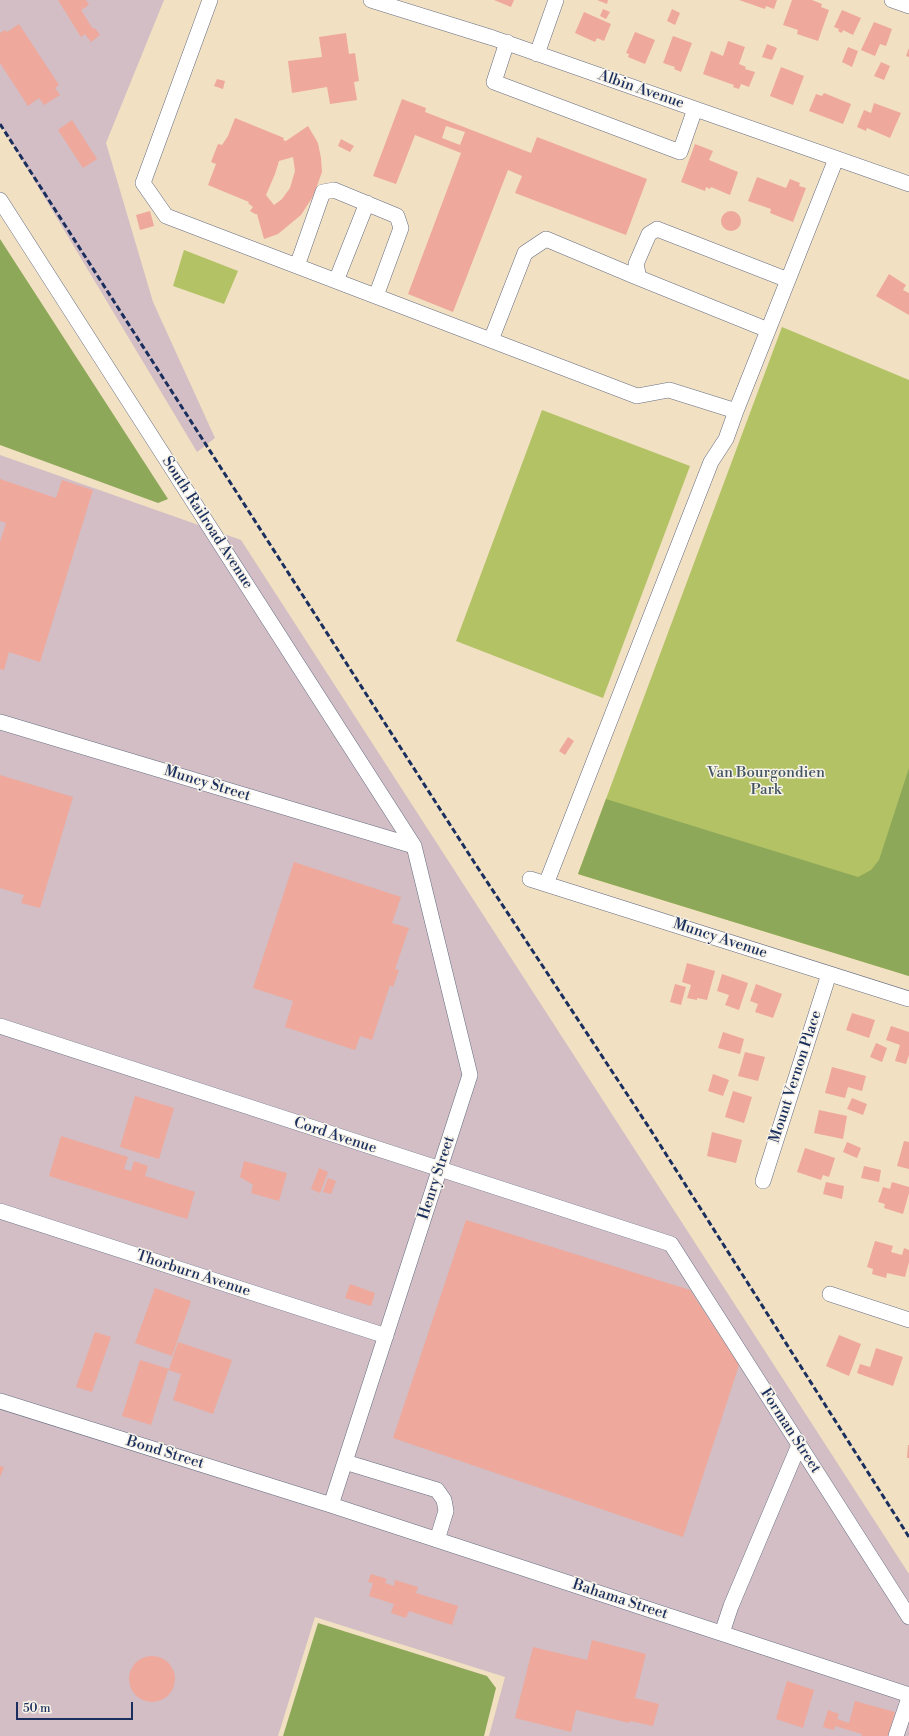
<!DOCTYPE html>
<html>
<head>
<meta charset="utf-8">
<style>
	body { margin:0 }
	#map { position:relative; width:909px; height:1736px; overflow:hidden; background:#f1e0c2; font-family:"Libre Bodoni",serif }
	canvas { display:block }
	.scale { position:absolute; left:16px; top:1702px; width:117px; height:18px; box-sizing:border-box; border:2px solid #1b2f5e; border-top:0; padding-left:5px; font-size:12px; line-height:14px; white-space:nowrap; color:#1b2f5e; -webkit-text-stroke:3px #f7f3e8; paint-order:stroke }
</style>
</head>
<body>
<div id="map">
<canvas width="909" height="1736"></canvas>
<div class="scale">50 m</div>
</div>
<script>
const g = document.querySelector('canvas').getContext('2d');
g.lineJoin = 'round';
function fillPath(path, color) { g.fillStyle = color; g.fill(path, 'evenodd'); }
const toPath = rows => new Path2D(rows.map(r => 'M' + r).join(''));
function stroke(path, color, width, dash) { g.strokeStyle = color; g.lineWidth = width; g.lineCap = dash ? 'butt' : 'round'; g.setLineDash(dash || []); g.stroke(path); }
function drawText(font, color, halo, rows, align = 'center') {
  g.font = font + ' "Libre Bodoni",serif'; g.lineWidth = 3; g.setLineDash([]); g.textBaseline = 'middle'; g.strokeStyle = halo; g.fillStyle = color; for (const [text, x, y, turn = 0] of rows) {
    g.save(); g.translate(x, y); g.rotate((+turn || 0) * Math.PI / 180); g.textAlign = isNaN(turn) ? turn : align; if (halo) g.strokeText(text, 0, 0); g.fillText(text, 0, 0); g.restore();
  }
}
fillPath(toPath([
	[0,0,164,0,106,143,153,302,215,438,197,452,0,123],
	[0,455,241,540,909,1574,909,1736,489,1736,505,1677,315,1617,278,1736,0,1736]
]), '#d2bec4');
fillPath(toPath([
	[184,250,238,271,224,304,173,286],
	[782,327,909,380,909,976,578,874],
	[542,410,690,466,603,698,456,641]
]), '#b3c265');
fillPath(toPath([
	[0,239,168,499,158,503,0,445],
	[909,768,909,976,578,874,606,799,858,877,871,870,879,860],
	[318,1623,487,1676,496,1688,484,1736,283,1736]
]), '#8ea85a');
fillPath(toPath([
	[58,0,86,0,89,5,81,10,93,29,95,28,100,35,91,42,85,34,81,37],
	[494,0,514,0,511,7],
	[597,0,608,0,607,4],
	[739,0,777,0,774,9,766,6,765,9],
	[792,0,812,0,822,4,821,7,829,10,818,41,797,34,798,30,783,25],
	[603,9,610,12,606,19,600,16],
	[672,9,680,13,675,25,667,21],
	[842,10,861,18,853,35,843,30,842,33,838,31,839,29,834,27],
	[584,12,611,24,604,41,597,38,595,42,575,33],
	[874,22,892,29,886,46,880,44,875,56,861,50],
	[19,24,59,85,55,88,60,95,44,105,39,98,28,106,0,63,0,33,5,30,7,32],
	[635,32,655,40,645,64,628,57,629,54,626,53],
	[346,33,349,54,355,53,359,81,354,82,357,100,330,104,327,87,292,93,288,61,322,57,319,37],
	[673,36,692,43,681,72,674,69,675,67,663,63],
	[728,41,745,47,739,64,746,67,745,69,755,72,749,87,741,84,739,89,733,87,734,85,703,74,711,51,723,56],
	[767,44,777,48,772,60,762,57],
	[848,47,858,51,852,67,842,62],
	[909,48,909,57,906,56],
	[881,62,890,66,884,80,874,76],
	[781,67,804,76,793,105,770,96],
	[217,79,225,81,223,89,214,86],
	[824,93,851,104,843,124,809,111,816,94,822,96],
	[402,99,426,108,425,112,531,153,537,137,647,179,626,235,515,193,522,176,508,170,453,312,408,294,461,153,415,135,396,184,373,176],
	[446,126,465,132,460,145,442,138],
	[874,103,901,113,890,138,867,128,866,131,857,127,864,110,871,113],
	[235,118,284,138,283,140,286,141,308,126,318,143,321,158,322,172,317,186,312,198,301,215,278,234,264,239,257,214,255,214,250,211,253,207,248,203,249,202,208,185,216,164,211,162,218,144,222,145,228,136],
	[293,157,295,171,290,188,282,199,274,205,266,195,275,174,279,161],
	[72,120,97,159,83,168,58,130],
	[341,139,354,146,350,152,338,146],
	[695,144,713,151,709,160,738,172,730,195,711,187,710,189,706,187,705,191,681,182],
	[757,177,786,188,790,179,800,183,799,186,806,188,793,222,770,213,771,209,748,201],
	[150,211,154,226,140,230,136,215],
	'721 221a10 10 0 1 1 20 0a10 10 0 1 1-20 0Z',
	[889,274,906,285,903,290,909,293,909,315,876,296],
	[0,479,56,498,62,480,93,490,40,662,9,652,4,670,0,669,0,542,6,523,0,521],
	[568,737,574,741,565,755,559,751],
	[0,775,73,797,40,908,21,903,24,895,0,888],
	[294,862,401,897,392,923,409,928,395,969,399,970,393,987,390,985,372,1040,360,1036,355,1050,285,1027,293,1001,253,988],
	[687,963,715,971,707,1000,697,998,697,1000,687,998,691,985,682,982],
	[722,974,748,983,739,1010,725,1005,729,995,717,991],
	[675,984,686,987,681,1005,670,1002],
	[756,984,782,994,773,1018,755,1012,758,1004,750,1001],
	[852,1013,875,1020,869,1038,846,1030],
	[891,1026,909,1032,909,1055,906,1064,895,1061,900,1045,886,1040],
	[723,1032,744,1039,740,1054,718,1048],
	[876,1043,887,1048,882,1062,870,1057],
	[745,1052,765,1057,758,1081,738,1076],
	[832,1067,866,1076,862,1091,848,1087,845,1098,825,1093],
	[713,1074,729,1080,723,1096,708,1091],
	[733,1091,752,1097,744,1123,725,1117],
	[135,1096,174,1108,159,1159,120,1147],
	[852,1098,867,1104,863,1115,847,1109],
	[819,1110,847,1116,843,1139,814,1133],
	[712,1132,742,1140,736,1163,707,1156],
	[61,1136,128,1157,124,1169,131,1171,134,1161,148,1166,145,1176,195,1192,187,1219,49,1176],
	[904,1141,909,1142,909,1169,897,1166],
	[847,1142,861,1148,857,1158,843,1152],
	[805,1148,835,1158,829,1177,823,1175,821,1180,797,1172],
	[244,1161,287,1173,279,1201,251,1193,253,1185,240,1177],
	[864,1166,881,1170,879,1182,861,1178],
	[319,1168,328,1172,320,1193,311,1189],
	[328,1178,336,1181,331,1194,323,1192],
	[826,1182,844,1186,842,1199,823,1194],
	[892,1182,909,1187,909,1193,903,1214,884,1208,885,1204,878,1202,883,1187,890,1189],
	[466,1220,690,1290,739,1365,683,1537,393,1438],
	[875,1241,893,1246,891,1252,902,1255,904,1248,909,1250,909,1262,905,1277,887,1273,886,1278,872,1274,873,1269,867,1267],
	[350,1284,375,1293,371,1306,345,1298],
	[155,1288,191,1301,172,1356,135,1343],
	[95,1332,111,1337,92,1392,76,1387],
	[839,1335,861,1344,849,1376,826,1366],
	[178,1342,232,1360,213,1414,173,1400,181,1374,168,1370,151,1425,122,1416,140,1360,169,1369],
	[876,1348,903,1357,893,1386,857,1373,860,1364,870,1367],
	[908,1445,909,1445,909,1458,907,1458],
	[0,1466,4,1467,0,1477],
	[371,1574,387,1579,385,1583,394,1586,395,1580,418,1587,416,1593,458,1606,452,1625,409,1611,406,1618,391,1613,394,1604,369,1596,373,1583,368,1582],
	[592,1640,646,1654,635,1698,659,1704,653,1726,630,1721,629,1723,576,1710,571,1732,515,1718,533,1647,587,1660],
	'129 1679a23 23 0 1 1 46 0a23 23 0 1 1-46 0Z',
	[787,1681,814,1690,803,1728,776,1719],
	[855,1701,895,1712,888,1736,861,1736,862,1734,835,1726,834,1730,823,1727,828,1710,839,1714,837,1719,849,1723]
]), '#efa89c');
const minor = toPath([
	[210,0,143,183,166,216,637,396,669,390,736,411,836,159],
	[371,0,493,38,909,184],
	[892,0,909,6],
	[507,42,494,82,680,152,695,109],
	[537,54,556,0],
	[0,200,414,846,470,1075,331,1505],
	[297,266,323,192,334,190,397,216,401,228,376,296],
	[336,281,367,203],
	[768,330,639,278,636,264,649,234,657,229,788,280],
	[491,340,525,253,546,239,639,278],
	[0,722,414,846],
	[530,879,909,999],
	[546,884,711,462,726,439,736,411],
	[0,1026,671,1244,909,1617],
	[763,1181,829,974],
	[0,1211,386,1336],
	[830,1294,909,1320],
	[0,1401,331,1505,909,1695],
	[345,1462,437,1490,444,1500,446,1511,437,1540],
	[722,1633,731,1606,799,1445],
	[896,1736,909,1698]
]);
stroke(minor, '#666d81', 16);
stroke(minor, '#fff', 15);
stroke(toPath([
	[0,124,474,862,650,1129,909,1537]
]), '#1b2f5e', 3, [6, 3]);
drawText('15px', '#1b2f5e', '#f7f3e8', [
	["Albin Avenue",641,90,19],
	["South Railroad Avenue",207,523,57],
	["Muncy Street",207,784,17],
	["Muncy Avenue",720,939,18],
	["Mount Vernon Place",796,1077,-72],
	["Cord Avenue",335,1136,18],
	["Henry Street",437,1178,-72],
	["Thorburn Avenue",193,1274,18],
	["Forman Street",790,1431,57],
	["Bond Street",165,1453,17],
	["Bahama Street",620,1600,18]
]);
drawText('15px', '#415460', '#f7f3e8', [
	["Van Bourgondien",766,773],
	["Park",766,790]
]);
</script>
</body>
</html>
